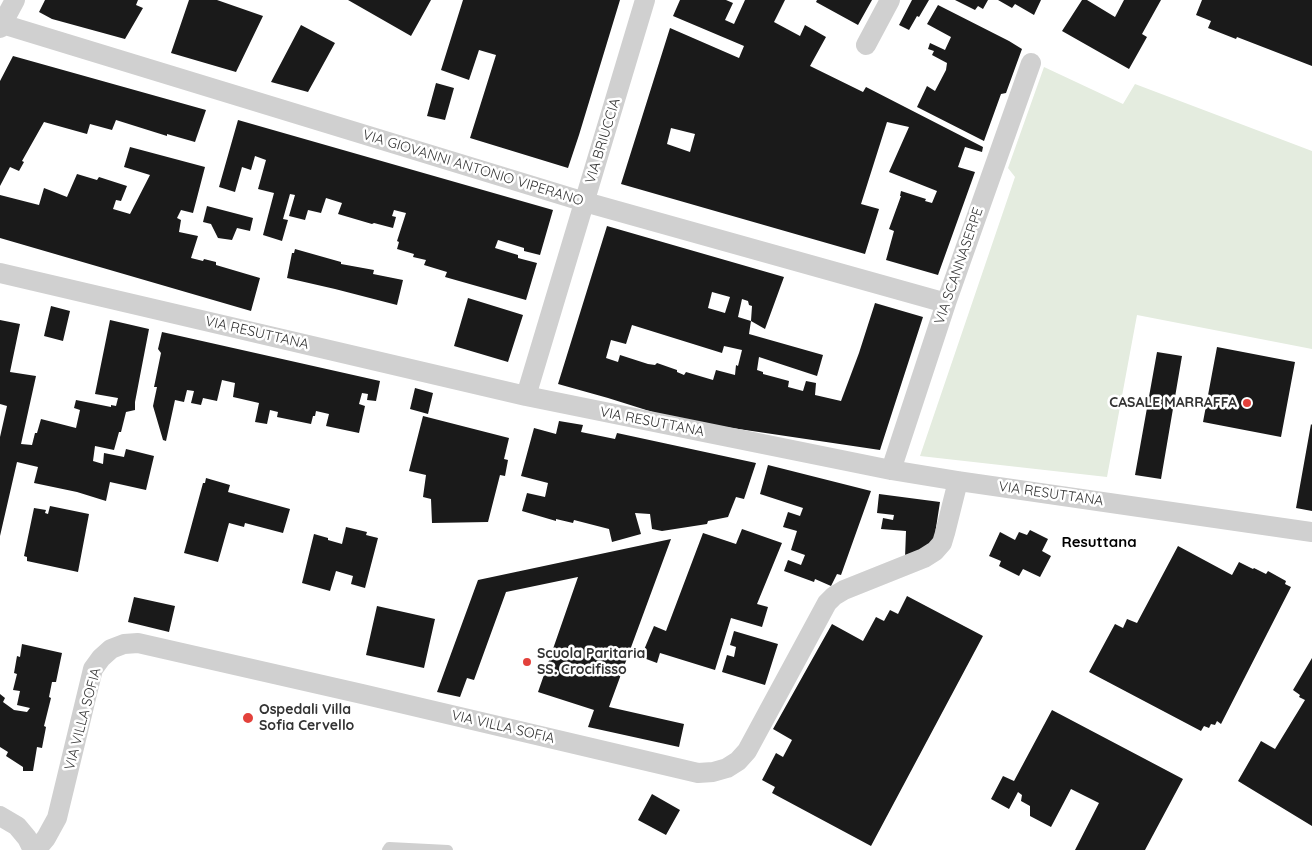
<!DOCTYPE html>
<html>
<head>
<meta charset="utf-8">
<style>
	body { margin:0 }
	canvas { display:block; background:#fff }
</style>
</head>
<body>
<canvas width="1312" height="850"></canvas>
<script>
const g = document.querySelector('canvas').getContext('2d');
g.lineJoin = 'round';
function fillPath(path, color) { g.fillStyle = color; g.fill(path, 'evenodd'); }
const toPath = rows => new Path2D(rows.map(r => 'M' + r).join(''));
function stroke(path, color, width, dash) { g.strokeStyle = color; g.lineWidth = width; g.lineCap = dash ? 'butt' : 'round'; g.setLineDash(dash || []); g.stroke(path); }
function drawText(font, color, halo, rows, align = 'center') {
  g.font = font + ' Quicksand,sans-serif'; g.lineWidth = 5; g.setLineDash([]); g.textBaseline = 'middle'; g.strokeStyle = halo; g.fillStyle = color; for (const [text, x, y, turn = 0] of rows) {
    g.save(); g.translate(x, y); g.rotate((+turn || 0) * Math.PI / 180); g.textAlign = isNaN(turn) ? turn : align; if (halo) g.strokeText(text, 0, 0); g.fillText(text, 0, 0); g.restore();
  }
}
fillPath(toPath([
	[1044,67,1123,104,1135,84,1312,151,1312,349,1137,315,1107,477,920,456,1015,177,1008,168]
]), '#e4ecdf');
fillPath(toPath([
	[45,0,138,0,136,5,143,8,125,39,52,19,39,12],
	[189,0,217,0,263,16,236,72,171,53],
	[348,0,431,0,411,36],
	[463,0,620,0,579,135,568,168,470,138,496,55,479,50,469,80,441,70],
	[680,0,726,0,733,3,725,20,734,24,745,0,785,0,774,22,800,36,805,25,826,37,810,66,863,92,866,87,983,147,982,152,965,147,958,167,975,172,938,275,886,260,894,231,889,229,901,196,900,196,901,191,926,199,925,201,932,203,937,191,889,172,909,127,887,122,861,204,879,209,865,254,621,184,670,28,739,58,744,46,673,16],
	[671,128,695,134,690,152,667,144],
	[817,0,872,0,858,25,816,2],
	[912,0,929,0,919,17,917,16,909,30,899,25],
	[955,0,988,0,983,9,978,6,975,10],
	[998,0,1041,0,1034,15,1015,4,1012,8],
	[1082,0,1087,0,1115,17,1124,0,1161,0,1142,34,1147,37,1129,69,1062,31],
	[1202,0,1312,0,1312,66,1237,37,1236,39,1208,28,1211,21,1196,15],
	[938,5,1009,41,1022,49,1006,93,1001,94,984,141,917,107,927,86,935,91,946,70,947,63,932,55,934,51,928,49,930,43,945,50,951,37,927,24],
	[301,25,335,43,308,92,271,82],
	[13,56,206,110,195,142,167,134,167,136,116,120,112,130,90,124,87,134,44,122,22,161,24,162,19,171,10,167,0,186,0,81],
	[436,83,454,88,445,120,427,116],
	[238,120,553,210,540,255,524,251,524,248,498,240,495,248,518,255,518,258,537,263,526,300,445,277,447,272,424,265,426,260,413,257,414,254,397,249,399,242,397,241,406,213,394,210,392,216,396,217,393,228,374,223,372,224,338,214,342,203,326,198,321,213,308,210,305,220,289,216,295,195,290,194,283,219,288,220,282,241,263,235,274,193,258,189,266,160,255,156,251,170,242,167,235,192,219,187],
	[130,147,205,167,193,213,181,210,177,218,181,220,179,232,198,236,191,258,203,261,204,259,216,262,216,265,260,278,251,311,0,238,0,195,39,205,44,188,67,197,77,174,97,180,99,177,127,186,121,201,116,200,113,209,130,214,150,175,124,167],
	[207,206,253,218,250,231,237,228,232,240,218,238,211,224,203,222],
	[607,226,784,277,765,329,751,321,752,306,749,305,748,301,742,299,738,317,751,321,749,334,823,355,817,376,759,357,757,370,763,372,763,374,789,381,788,387,803,391,806,381,816,383,815,395,841,401,859,353,875,303,923,317,880,450,678,420,608,398,558,384],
	[712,292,730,297,725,313,708,308],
	[632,325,722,353,724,346,742,350,738,366,736,365,735,375,716,370,713,380,686,372,684,375,677,372,677,370,657,363,655,365,648,364,620,355,618,362,606,358,611,340,626,344],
	[295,249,341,262,341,264,374,270,373,274,403,280,397,305,335,289,287,278,292,253,294,253],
	[468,298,523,315,508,362,454,346],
	[51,306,70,311,63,341,44,336],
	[0,320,20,324,10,372,36,376,21,444,32,445,35,433,37,433,41,419,76,428,80,410,74,408,76,400,111,407,111,405,116,406,118,398,95,394,110,320,149,329,135,402,135,410,126,412,121,432,119,432,114,450,95,446,93,461,103,464,104,453,124,457,126,449,154,456,146,490,110,482,106,501,77,492,34,483,38,467,17,462,0,536,0,437,7,406,0,404],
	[162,332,380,381,376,401,367,400,368,394,362,393,359,404,365,406,359,433,326,426,329,414,316,411,315,416,313,416,311,424,277,417,278,412,270,410,267,424,255,422,259,403,233,397,235,383,222,380,217,401,203,398,201,405,191,403,194,391,187,390,184,402,175,400,166,441,163,440,153,406,157,387,154,387,161,353,158,349],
	[1217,347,1295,362,1281,437,1203,422],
	[1157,352,1182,356,1161,479,1135,475],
	[415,388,433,393,428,414,410,409],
	[423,416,509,438,504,459,508,460,505,476,500,475,488,522,432,523,431,499,423,497,426,475,409,471],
	[559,421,583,425,581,432,615,439,617,433,756,463,744,499,736,497,728,517,708,521,707,524,662,531,652,529,650,514,635,513,641,534,612,542,609,529,574,520,573,523,556,519,556,521,522,511,527,493,545,497,548,483,521,476,534,428,556,434],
	[1311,424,1312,425,1312,511,1296,508],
	[768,465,871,491,841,575,837,574,831,586,815,579,814,582,784,571,788,560,801,565,805,555,791,550,797,531,783,527,788,512,800,516,803,508,760,494],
	[206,478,230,485,228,492,290,509,283,533,245,523,244,527,229,523,218,562,184,553,203,483,205,483],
	[879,494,940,502,933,547,905,558,906,531,881,529,883,518,893,520,894,515,877,513],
	[50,506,89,514,78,572,27,561,27,557,24,556,34,508,46,510,45,513,48,514],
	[346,527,367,532,366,535,378,538,365,588,351,584,353,576,336,571,330,591,302,583,314,534,328,538,328,540,342,544],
	[742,529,782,543,757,604,768,607,762,627,731,618,715,670,660,653,657,663,641,657,654,626,666,631,703,533,736,544],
	[1030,530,1048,539,1042,551,1051,556,1040,577,1023,569,1019,576,999,566,1001,561,989,556,1000,532,1015,540,1019,532,1027,535],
	[671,539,609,707,684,724,679,747,588,727,594,710,538,692,578,577,506,592,474,680,467,678,460,697,437,692,478,580],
	[1178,546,1232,575,1239,562,1253,569,1254,568,1266,574,1268,571,1286,581,1285,584,1291,587,1221,724,1217,721,1215,725,1211,724,1209,728,1204,726,1201,731,1089,672,1115,624,1123,628,1127,619,1137,623],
	[907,596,983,636,871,846,772,793,775,787,762,780,776,753,783,757,792,740,773,729,832,624,863,641,876,617,884,621,890,610,898,614],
	[134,597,175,606,169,632,128,622],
	[377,606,435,619,424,668,366,655],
	[734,631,778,644,765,685,722,672,727,655,734,657,736,647,730,645],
	[22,644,62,653,56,682,52,682,49,697,51,698,44,726,46,727,42,748,37,747,33,771,23,771,23,767,6,756,8,752,0,747,0,694,5,698,3,702,14,710,27,712,30,708,17,705,20,691,13,690,17,674,14,673,17,656,20,657],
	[1312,658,1312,826,1238,781,1261,741,1275,749,1305,700,1299,697,1300,695,1293,690],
	[1052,710,1183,779,1145,850,1075,850,1099,803,1071,789,1051,827,1030,816,1030,806,1021,801,1022,795,1018,792,1009,809,991,799,1003,776,1014,781],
	[652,794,680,810,666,835,638,820]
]), '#1a1a1a');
stroke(toPath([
	[387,850,389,847,448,850]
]), '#d0d0d0', 10);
stroke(toPath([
	[2,24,585,202,946,303],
	[0,28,15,0],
	[866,45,890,0],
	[0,273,526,396,891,470,958,481,1312,532],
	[526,396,645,0],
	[891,470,946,303,1031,63],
	[0,816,17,826,27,838,33,850],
	[36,850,46,838,57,818,93,669,101,658,111,649,124,644,138,643,362,694,698,773,713,772,727,768,738,761,747,751,827,603,834,596,844,590,924,558,935,551,942,543,945,533,958,481]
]), '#d0d0d0', 20);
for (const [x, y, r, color] of [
	[1247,403,5,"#e3413b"],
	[527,662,5,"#e3413b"],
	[248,718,6,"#e3413b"]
]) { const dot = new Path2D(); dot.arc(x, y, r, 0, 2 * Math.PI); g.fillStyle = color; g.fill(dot); stroke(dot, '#fff', 2); }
drawText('14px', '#333', '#fff', [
	["VIA BRIUCCIA",603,141,-73],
	["VIA GIOVANNI ANTONIO VIPERANO",473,168,17],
	["VIA SCANNASERPE",959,266,-71],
	["VIA RESUTTANA",257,333,13],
	["VIA RESUTTANA",652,422,11],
	["VIA RESUTTANA",1051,494,8],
	["VIA VILLA SOFIA",83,719,-75],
	["VIA VILLA SOFIA",503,727,13]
]);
drawText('bold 14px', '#333', '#fff', [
	["CASALE MARRAFFA",1237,403,"right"],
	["Scuola Paritaria",537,654],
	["SS. Crocifisso",537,670],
	["Ospedali Villa",259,710],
	["Sofia Cervello",259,726]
], 'left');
drawText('bold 15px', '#000', '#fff', [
	["Resuttana",1099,542]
]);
</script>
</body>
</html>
